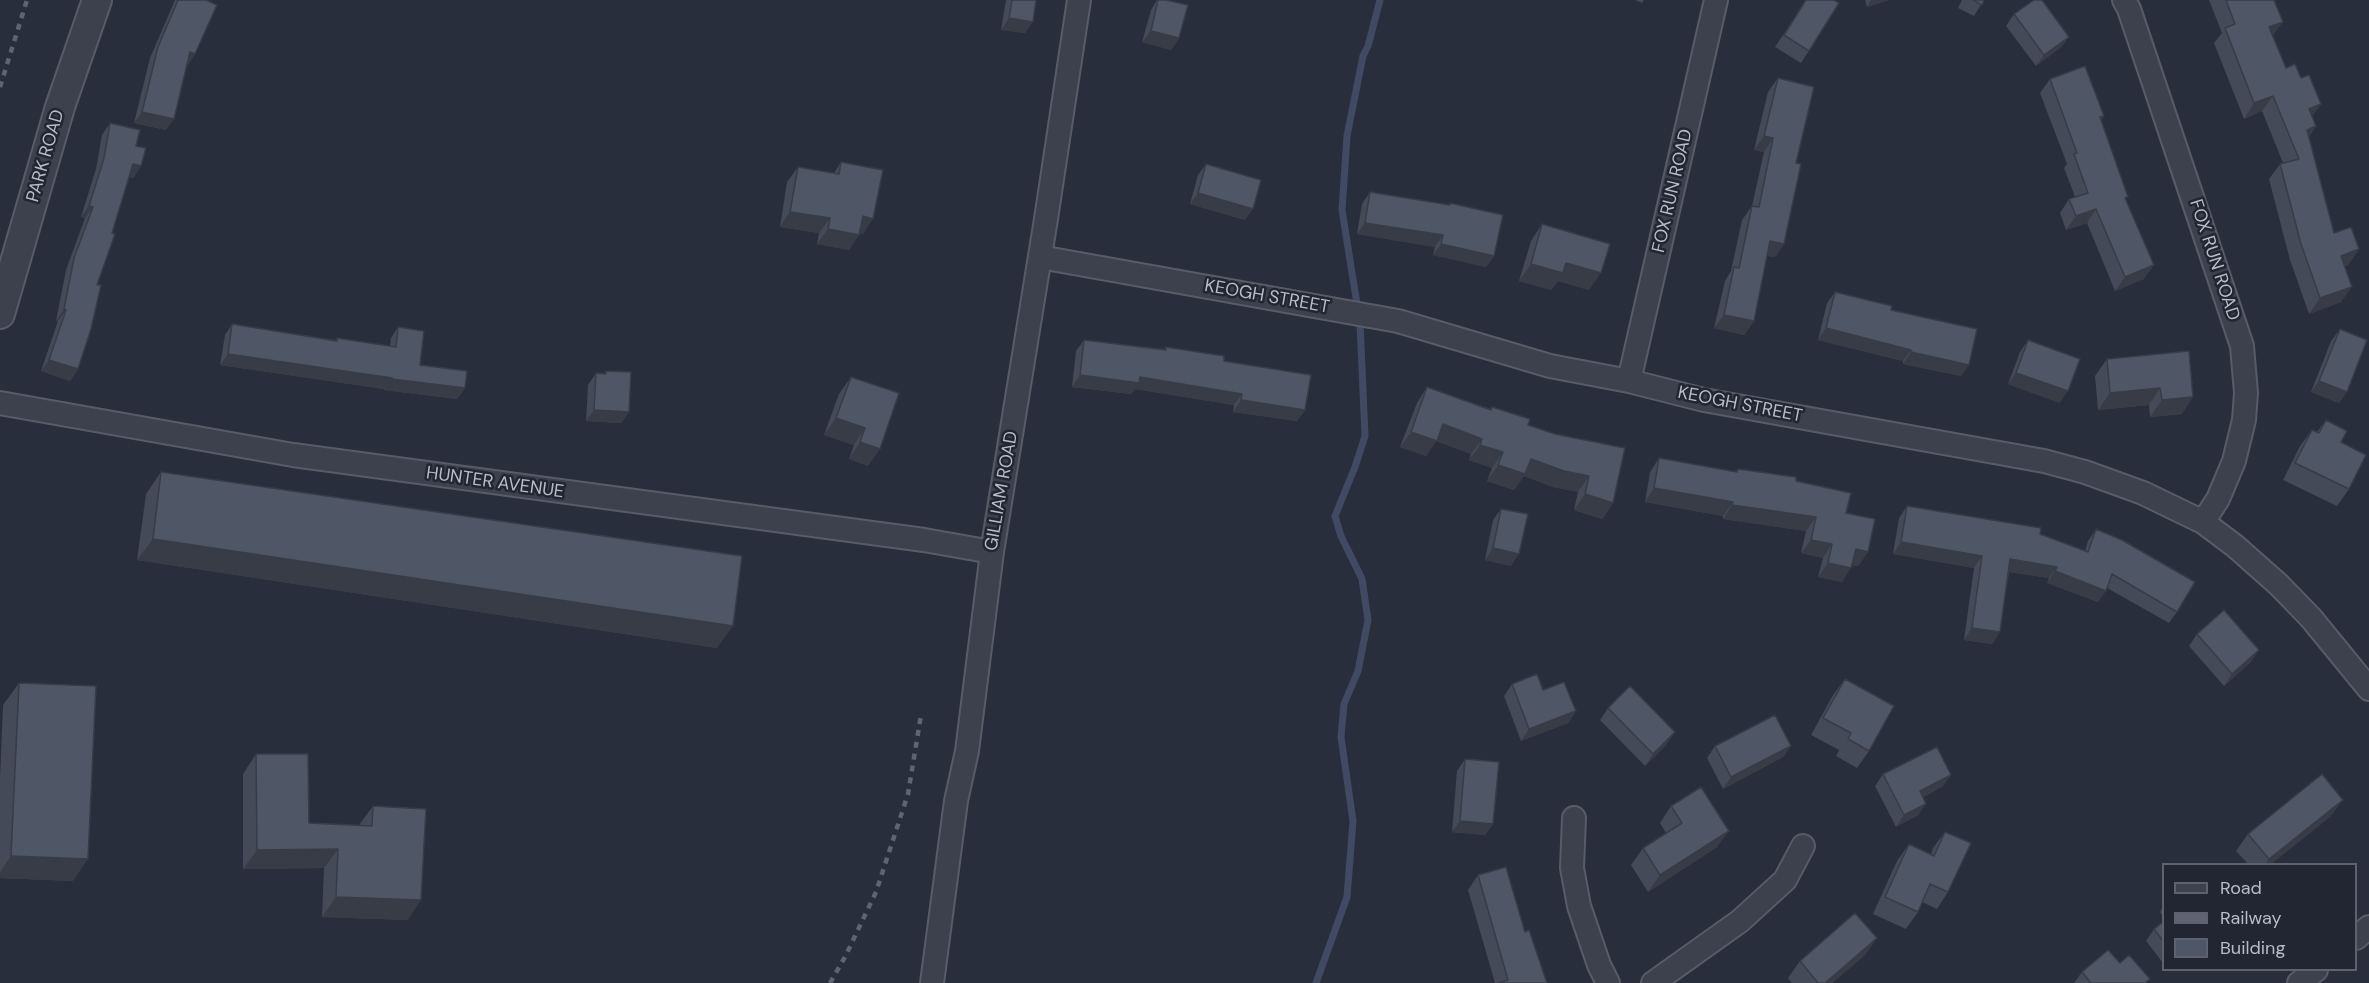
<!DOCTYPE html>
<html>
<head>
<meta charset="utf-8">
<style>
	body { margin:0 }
	#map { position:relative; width:2369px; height:983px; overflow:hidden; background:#282e3c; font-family:"DM Sans",sans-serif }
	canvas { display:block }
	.legend { position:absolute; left:2162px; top:863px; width:195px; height:108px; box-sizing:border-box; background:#212632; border:2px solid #5d626e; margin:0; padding:8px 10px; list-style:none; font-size:18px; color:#b8bcc7 }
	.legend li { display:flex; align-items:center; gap:12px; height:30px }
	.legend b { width:30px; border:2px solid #5d626e }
</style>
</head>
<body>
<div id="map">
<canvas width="2369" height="983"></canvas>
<ul class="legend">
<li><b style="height:8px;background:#3c414d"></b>Road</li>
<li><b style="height:8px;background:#5e6473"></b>Railway</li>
<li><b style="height:16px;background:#4f5665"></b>Building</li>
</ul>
</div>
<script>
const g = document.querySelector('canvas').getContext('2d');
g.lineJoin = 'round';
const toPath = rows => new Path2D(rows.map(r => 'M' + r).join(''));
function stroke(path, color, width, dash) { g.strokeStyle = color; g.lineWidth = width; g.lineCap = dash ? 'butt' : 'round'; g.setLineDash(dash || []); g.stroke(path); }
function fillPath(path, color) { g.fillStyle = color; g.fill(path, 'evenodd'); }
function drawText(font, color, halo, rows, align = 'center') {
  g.font = font + ' "DM Sans",sans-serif'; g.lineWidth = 5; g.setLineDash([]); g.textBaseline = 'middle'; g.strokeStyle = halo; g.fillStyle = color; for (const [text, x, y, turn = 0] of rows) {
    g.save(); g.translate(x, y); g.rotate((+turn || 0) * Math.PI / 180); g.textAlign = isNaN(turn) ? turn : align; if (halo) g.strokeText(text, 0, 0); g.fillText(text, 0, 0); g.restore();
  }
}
stroke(toPath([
	[1316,983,1347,897,1353,821,1341,737,1344,704,1358,671,1368,620,1362,579,1341,536,1335,516,1355,467,1365,436,1360,323,1342,210,1347,136,1363,56,1368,46,1380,0]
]), '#404b63', 7);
const minor = toPath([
	[2124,0,2129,9,2242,346,2246,393,2244,420,2234,461,2218,499,2203,522],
	[1040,257,1398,321,1550,366,1629,381,1704,400,2044,461,2085,472,2143,493,2203,522,2235,546,2279,585,2311,618,2369,689],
	[1629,381,1716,0],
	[0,403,293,455,924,540,992,552],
	[1574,818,1572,868,1579,906,1599,965,1608,983],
	[2356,938,2369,927],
	[932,983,956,801,967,751,992,552,1046,219,1079,0],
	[1653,983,1740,921,1785,880,1803,846],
	[2299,983,2316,970]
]);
const tertiary = toPath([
	[0,314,60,107,97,0]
]);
stroke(minor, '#575c67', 26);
stroke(tertiary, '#575c67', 32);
stroke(minor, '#3c414d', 22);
stroke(tertiary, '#3c414d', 28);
stroke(toPath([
	[0,87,27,0],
	[830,983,845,957,876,892,908,794,921,715]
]), '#5e6473', 4.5, [6, 6]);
fillPath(toPath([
	[175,0,206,0,195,54,187,66,186,66,166,130,134,123,150,58],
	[1006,0,1036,0,1025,33,1001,30],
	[1157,0,1166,0,1179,38,1171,50,1142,42,1151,10],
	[1635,0,1644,0,1642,3],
	[1806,0,1834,0,1809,51,1801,63,1775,47],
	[1865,0,1889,0,1867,7],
	[1962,0,1984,0,1974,16,1958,8],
	[2209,0,2274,0,2273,36,2286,68,2301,78,2321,104,2312,116,2316,126,2309,137,2334,233,2359,249,2348,265,2345,266,2341,302,2309,314,2290,260,2269,179,2280,164,2283,163,2262,111,2244,119,2214,43,2222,33],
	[2014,14,2069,37,2060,48,2036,66,2006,26],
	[1778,78,1796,163,1784,244,1775,257,1767,256,1754,321,1744,335,1714,328,1725,281,1731,271,1742,220,1752,206,1764,152,1754,150,1768,92],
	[2050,79,2104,116,2101,120,2126,200,2144,279,2115,291,2087,223,2066,230,2060,213,2069,199,2075,197,2064,168,2067,164,2040,93],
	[110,123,136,146,141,166,133,178,129,177,97,285,78,369,70,381,41,371,58,321,56,321,66,270,85,218,81,217,96,169,102,135],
	[841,162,863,234,860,233,849,250,817,244,819,233,780,227,787,182,798,167,834,173],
	[1206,164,1245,220,1190,204,1198,175],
	[1370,192,1449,205,1450,203,1494,256,1486,267,1433,255,1435,247,1357,234,1362,204],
	[1542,224,1589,290,1558,281,1551,290,1519,281,1531,241],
	[1835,292,1891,310,1961,376,1903,364,1903,361,1818,340,1827,303],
	[232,324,336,340,337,338,390,346,391,338,398,327,420,365,465,388,457,399,384,390,384,389,220,365,225,335],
	[2340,329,2347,392,2339,403,2311,392,2331,341],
	[1084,340,1164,349,1166,347,1224,361,1305,410,1297,421,1233,412,1234,405,1135,389,1131,394,1072,387,1076,351],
	[2028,340,2060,403,2008,384,2020,352],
	[2189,351,2182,414,2150,417,2149,405,2098,410,2095,376,2107,359],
	[606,371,629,412,621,423,586,421,588,385,596,373,604,374],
	[851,377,899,393,868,466,849,459,854,445,824,435,839,394],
	[1427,387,1491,409,1492,407,1528,425,1555,434,1613,503,1602,519,1574,510,1578,492,1553,487,1524,476,1514,490,1487,481,1492,468,1469,460,1471,454,1436,441,1426,456,1400,447,1417,403],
	[2326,420,2341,442,2349,489,2337,506,2283,480,2300,446,2312,430,2317,432],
	[1659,458,1736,472,1738,469,1796,481,1846,513,1868,552,1858,566,1852,565,1842,582,1818,577,1823,558,1801,553,1806,531,1723,519,1723,516,1645,502,1650,472],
	[161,472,717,648,137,560,146,494],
	[1907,506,2040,534,2085,551,2088,541,2096,529,2177,612,2169,623,2107,588,2098,602,2047,583,2049,578,2009,572,2000,632,1992,644,1964,640,1974,568,1893,554,1899,518],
	[1501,509,1511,566,1485,560,1493,520],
	[2197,634,2251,662,2224,686,2189,646],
	[1845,679,1869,751,1857,768,1836,756,1839,750,1811,735,1833,695],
	[19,683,73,881,0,878,0,779,3,705],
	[1512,684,1543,690,1576,711,1568,723,1521,741,1504,696],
	[1608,708,1667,744,1645,766,1600,720],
	[1715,746,1791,746,1783,757,1723,789,1707,758],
	[256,754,309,823,359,825,373,806,408,920,322,917,324,868,243,869,243,774],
	[1465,759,1493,824,1485,835,1452,832,1457,771],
	[1883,774,1943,786,1923,797,1926,804,1918,815,1896,827,1875,786],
	[1671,806,1717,847,1648,892,1631,865,1643,848,1666,833,1660,823],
	[2331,816,2271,864,2248,864,2236,851,2248,834],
	[1945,832,1948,892,1937,909,1922,902,1918,912,1906,929,1873,914,1897,861,1909,844,1931,854,1933,848],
	[1478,875,1525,932,1547,983,1495,983,1468,890],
	[2163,906,2163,917,2160,912],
	[2163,922,2163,963,2146,941,2154,929],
	[1877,938,1865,955,1832,983,1792,983,1788,978,1800,961],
	[2120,963,2147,983,2074,983,2082,972]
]), '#444a57');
fillPath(toPath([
	[1871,0,1889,0,1867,7],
	[1009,18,1033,22,1025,33,1001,30],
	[2283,22,2272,37,2269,27],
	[1151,31,1179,38,1171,50,1142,42],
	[2069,37,2060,48,2036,66,2044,55],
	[190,52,195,54,187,66,182,64],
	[2273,96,2262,111,2244,119,2254,103],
	[2321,104,2310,119,2309,109],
	[142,112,174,119,166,130,134,123],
	[2316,126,2306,142,2307,130],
	[1764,136,1773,138,1764,152,1754,150],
	[133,164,141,166,133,178,125,176],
	[1198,193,1253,209,1245,220,1190,204],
	[89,206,93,207,85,218,81,217],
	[2096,209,2087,223,2066,230,2076,216],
	[790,212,830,218,819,233,780,227],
	[863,216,873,219,863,234,852,231],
	[1365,223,1443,235,1435,247,1357,234],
	[828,229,859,235,849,250,817,244],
	[1770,241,1784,244,1775,257,1761,255],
	[1441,244,1494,256,1486,267,1433,255],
	[2359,249,2348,265,2330,271,2341,256],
	[1566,263,1601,273,1589,290,1558,281,1551,290,1519,281,1531,264],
	[2154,265,2144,279,2115,291,2125,277],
	[2352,287,2341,302,2309,314,2320,298],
	[64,309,66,310,58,321,56,321],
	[1724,315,1754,321,1744,335,1714,328],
	[1826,328,1911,350,1903,361,1818,340],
	[1911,352,1969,365,1961,376,1903,364],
	[228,354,392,378,384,389,220,365],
	[49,360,78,369,70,381,41,371],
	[2016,373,2068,391,2060,403,2008,384],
	[1080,375,1140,377,1242,394,1234,405,1135,389,1131,394,1072,387],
	[391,379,465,388,457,399,384,390],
	[2319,381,2347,392,2339,403,2311,392],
	[2160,388,2149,405,2098,410,2110,393],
	[2193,397,2182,414,2150,417,2162,400],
	[1241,400,1305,410,1297,421,1233,412],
	[594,410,629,412,621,423,586,421],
	[836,418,865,428,854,445,824,435],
	[1443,424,1482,439,1471,454,1436,441,1426,456,1400,447,1411,432],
	[860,442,880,449,868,466,849,459],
	[1480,445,1503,452,1492,468,1469,460],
	[1531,459,1589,476,1578,492,1553,487,1524,476,1514,490,1487,481,1498,465],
	[1654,488,1733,502,1723,516,1645,502],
	[1585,494,1613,503,1602,519,1574,510],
	[1732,505,1816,517,1806,531,1723,519],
	[153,539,733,626,717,648,137,560],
	[1811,540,1832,544,1823,558,1801,553],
	[1901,542,1982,556,1974,568,1893,554],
	[1493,548,1519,554,1511,566,1485,560],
	[1856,549,1868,552,1858,566,1846,563],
	[2010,559,2057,567,2049,578,2002,571],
	[1828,563,1851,568,1842,582,1818,577],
	[2055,571,2106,591,2098,602,2047,583],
	[1972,628,2000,632,1992,644,1964,640],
	[2259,650,2251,662,2224,686,2232,674],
	[1576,711,1568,723,1521,741,1529,729],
	[1675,732,1667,744,1645,766,1653,754],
	[1791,746,1783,757,1723,789,1731,777],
	[1951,775,1943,786,1912,802,1920,791],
	[2343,800,2331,816,2271,864,2265,864,2269,859],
	[1926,804,1918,815,1896,827,1904,815],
	[1460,821,1493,824,1485,835,1452,832],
	[1729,831,1717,847,1648,892,1660,875],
	[338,849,324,868,243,869,257,850],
	[11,856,88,859,73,881,0,878,0,872],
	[336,897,421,900,408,920,322,917],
	[1877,938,1865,955,1832,983,1825,983]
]), '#373c47');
const building = toPath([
	[178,0,206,0,217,5,195,54,190,52,174,119,142,112,158,47,178,0],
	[1012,0,1036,0,1033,22,1009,18,1012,0],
	[1158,0,1166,0,1188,5,1179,38,1151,31,1158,0],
	[1806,0,1834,0,1839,3,1809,51,1784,35,1806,0],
	[1973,0,1984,0,1982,5,1973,0],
	[2034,0,2042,0,2069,37,2044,55,2014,14,2034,0],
	[2226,0,2274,0,2283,22,2269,27,2286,68,2295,64,2301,78,2309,75,2321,104,2309,109,2316,126,2307,130,2334,233,2351,227,2359,249,2341,256,2352,287,2320,298,2301,244,2280,164,2299,159,2273,96,2254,103,2225,28,2235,24,2226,0],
	[2085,66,2104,116,2100,117,2128,197,2125,198,2154,265,2125,277,2096,209,2076,216,2069,199,2088,193,2074,154,2077,153,2050,79,2085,66],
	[1778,78,1814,87,1796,163,1801,164,1784,244,1770,241,1754,321,1724,315,1734,267,1739,268,1752,206,1759,207,1773,138,1764,136,1778,78],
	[110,123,140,130,136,146,146,148,141,166,133,164,112,233,115,234,97,285,101,285,91,329,78,369,49,360,66,310,64,309,74,258,93,207,89,206,104,158,110,123],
	[841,162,883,170,873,219,863,216,859,235,828,229,830,218,790,212,798,167,839,174,841,162],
	[1206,164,1261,180,1253,209,1198,193,1206,164],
	[1370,192,1450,205,1450,203,1503,215,1494,256,1441,244,1443,235,1365,223,1370,192],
	[1542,224,1610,244,1601,273,1566,263,1563,273,1531,264,1542,224],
	[1835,292,1892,306,1891,310,1977,329,1969,365,1911,352,1911,350,1826,328,1835,292],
	[232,324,337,341,337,338,396,347,398,327,424,331,420,365,467,371,465,388,391,379,392,378,228,354,232,324],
	[2340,329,2367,340,2347,392,2319,381,2340,329],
	[1084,340,1166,350,1166,347,1224,356,1224,361,1311,375,1305,410,1241,400,1242,394,1140,377,1139,383,1080,375,1084,340],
	[2028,340,2080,359,2068,391,2016,373,2028,340],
	[2189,351,2193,397,2162,400,2160,388,2110,393,2107,359,2189,351],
	[606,371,631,372,629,412,594,410,596,373,606,374,606,371],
	[851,377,899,393,880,449,860,442,865,428,836,418,851,377],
	[1427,387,1491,410,1492,407,1530,419,1528,425,1555,434,1625,448,1613,503,1585,494,1589,476,1564,471,1531,459,1525,474,1498,465,1503,452,1480,445,1482,439,1443,424,1437,441,1411,432,1427,387],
	[2326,420,2347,431,2341,442,2366,455,2349,489,2295,463,2312,430,2319,433,2326,420],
	[1659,458,1737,472,1738,469,1796,477,1796,481,1851,493,1846,513,1875,519,1868,552,1856,549,1851,568,1828,563,1832,544,1811,540,1816,517,1732,505,1733,502,1654,488,1659,458],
	[161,472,742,556,733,626,153,539,161,472],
	[1907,506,2041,528,2040,534,2088,552,2096,529,2122,540,2195,582,2177,612,2112,574,2106,591,2055,571,2057,567,2010,559,2000,632,1972,628,1982,556,1901,542,1907,506],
	[1501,509,1528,514,1519,554,1493,548,1501,509],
	[2224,610,2259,650,2232,674,2197,634,2224,610],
	[1537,674,1543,690,1564,682,1576,711,1529,729,1512,684,1537,674],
	[1845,679,1894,706,1869,751,1848,739,1851,733,1823,718,1845,679],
	[19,683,96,686,88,859,11,856,19,683],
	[1630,686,1675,732,1653,754,1608,708,1630,686],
	[1775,715,1791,746,1731,777,1715,746,1775,715],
	[1937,747,1951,775,1920,791,1926,804,1904,815,1883,774,1937,747],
	[256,754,308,754,309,823,372,826,373,806,426,809,421,900,336,897,338,849,257,850,256,754],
	[1465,759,1499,762,1493,824,1460,821,1465,759],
	[2322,774,2343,800,2269,859,2248,834,2322,774],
	[1701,787,1729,831,1660,875,1643,848,1682,823,1671,806,1701,787],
	[1945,832,1971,843,1948,892,1930,884,1918,912,1885,897,1909,844,1934,856,1945,832],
	[1506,867,1525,932,1529,930,1547,983,1498,983,1508,980,1478,875,1506,867],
	[1855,913,1877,938,1825,983,1818,983,1800,961,1855,913],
	[2163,922,2163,941,2154,929,2163,922],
	[2108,950,2120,963,2129,955,2150,979,2145,983,2091,983,2082,972,2108,950]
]);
fillPath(building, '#4f5665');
stroke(building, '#373c47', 1.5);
drawText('18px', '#b8bcc7', '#212632', [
	["PARK ROAD",46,156,-74],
	["FOX RUN ROAD",1673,191,-77],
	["FOX RUN ROAD",2214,260,72],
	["KEOGH STREET",1267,297,10],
	["KEOGH STREET",1740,405,11],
	["HUNTER AVENUE",495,483,8],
	["GILLIAM ROAD",1002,491,-80]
]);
</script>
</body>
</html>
